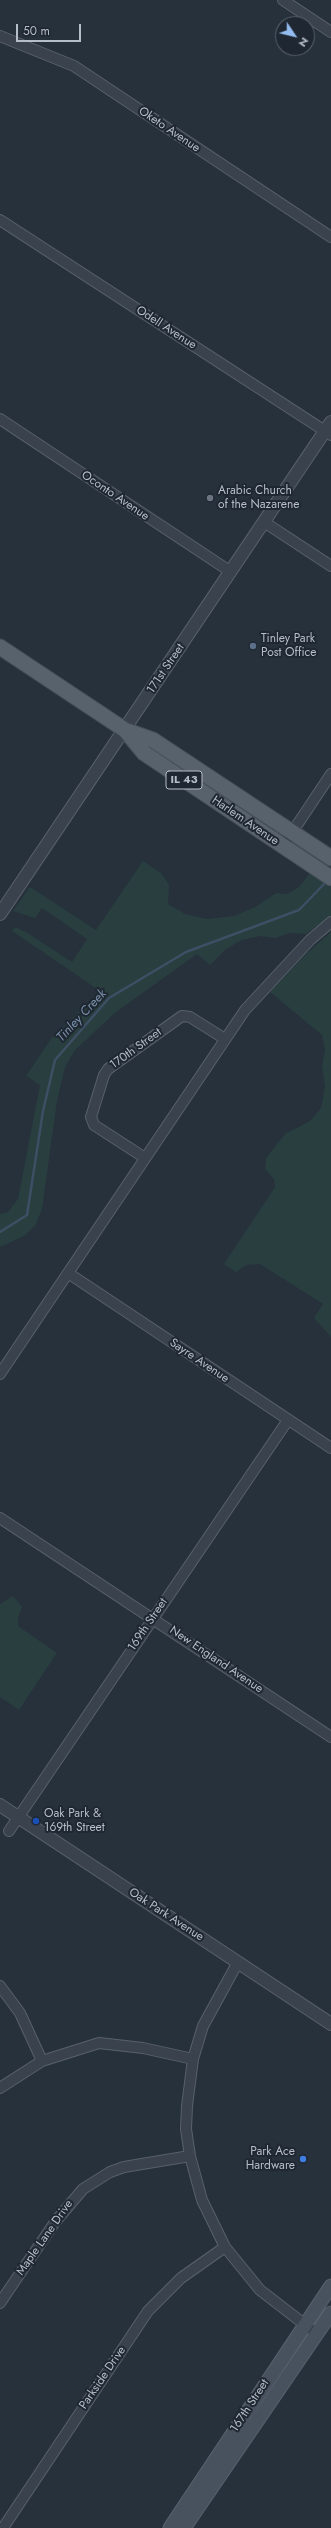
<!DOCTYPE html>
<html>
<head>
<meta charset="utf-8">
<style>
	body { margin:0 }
	#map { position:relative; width:331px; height:2528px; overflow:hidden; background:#26313c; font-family:Jost,sans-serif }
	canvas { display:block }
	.north { position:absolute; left:275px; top:16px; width:40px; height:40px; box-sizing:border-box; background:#1f2832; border:1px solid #5b646e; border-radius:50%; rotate:125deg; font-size:11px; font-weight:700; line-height:16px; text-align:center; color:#b6bec8 }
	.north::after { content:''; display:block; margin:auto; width:14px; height:18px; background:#93bbef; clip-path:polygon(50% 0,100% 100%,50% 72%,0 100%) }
	.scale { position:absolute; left:16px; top:24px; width:65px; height:18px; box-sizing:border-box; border:2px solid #b6bec8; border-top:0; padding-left:5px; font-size:12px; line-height:14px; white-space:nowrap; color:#b6bec8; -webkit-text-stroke:3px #1f2832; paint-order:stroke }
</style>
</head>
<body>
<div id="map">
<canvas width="331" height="2528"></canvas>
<div class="north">N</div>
<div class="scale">50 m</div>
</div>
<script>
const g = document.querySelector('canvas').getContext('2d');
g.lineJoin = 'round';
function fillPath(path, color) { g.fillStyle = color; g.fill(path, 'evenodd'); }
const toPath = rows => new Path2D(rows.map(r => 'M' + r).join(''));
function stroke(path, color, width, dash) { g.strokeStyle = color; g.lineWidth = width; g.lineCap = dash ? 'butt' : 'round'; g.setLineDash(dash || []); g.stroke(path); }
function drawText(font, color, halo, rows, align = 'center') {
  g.font = font + ' Jost,sans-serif'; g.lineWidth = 4; g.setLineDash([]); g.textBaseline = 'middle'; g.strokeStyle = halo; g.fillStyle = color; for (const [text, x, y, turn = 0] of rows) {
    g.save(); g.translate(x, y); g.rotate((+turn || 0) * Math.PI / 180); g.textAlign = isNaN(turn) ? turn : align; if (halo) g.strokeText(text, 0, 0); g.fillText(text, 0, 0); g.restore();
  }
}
fillPath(toPath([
	[143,861,162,874,166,880,169,885,168,904,185,914,207,919,234,916,255,907,276,893,287,894,299,887,310,873,331,887,331,916,306,934,290,933,275,938,260,936,242,940,226,949,210,965,197,954,116,1012,75,1050,65,1067,57,1101,42,1209,35,1226,24,1236,0,1247,0,1214,8,1212,18,1199,40,1085,26,1076,51,1039,100,991,12,931,15,927,26,932,72,962,87,939,42,908,35,918,13,911,30,887,96,930],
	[331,932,331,1337,314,1318,323,1304,260,1264,246,1265,236,1272,224,1264,275,1187,274,1179,265,1169,266,1158,285,1134,310,1121,321,1108,325,1087,322,1066,325,1049,322,1035,270,992,307,953],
	[13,1596,22,1607,18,1618,18,1626,57,1653,19,1710,0,1697,0,1604]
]), '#293e3e');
stroke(toPath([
	[0,1232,27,1215,43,1111,55,1060,109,998,186,952,299,910,327,881]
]), '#3d4f64', 2.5);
const minor = toPath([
	[283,0,331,32],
	[0,36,74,66,331,237],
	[0,220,331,435],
	[0,419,231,572],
	[264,522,331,566],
	[283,846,331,774],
	[145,1158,94,1125,91,1117,104,1075,108,1069,182,1016,190,1017,225,1039],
	[68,1273,331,1448],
	[0,1374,245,1010,310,940,331,922],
	[0,1518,331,1737],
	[9,1831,288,1420],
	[238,1962,203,2026,193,2059,187,2106,186,2129,190,2156,202,2200,225,2247,260,2290,317,2334],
	[0,1986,20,2013,42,2061],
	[0,2088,42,2061,99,2043,143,2048,193,2059],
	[0,2303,55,2222,83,2189,110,2172,124,2167,190,2156],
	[3,2528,148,2311,181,2278,225,2247]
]);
const tertiary = toPath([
	[0,914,331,422],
	[0,1805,331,2024]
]);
const secondary = toPath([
	[170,2528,331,2286],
	[184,2528,331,2313]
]);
const primary = toPath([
	[0,647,125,730,153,740,331,858],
	[125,730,144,753,331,878]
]);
stroke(minor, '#58616b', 12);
stroke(tertiary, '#58616b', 14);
stroke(secondary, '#58616b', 15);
stroke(primary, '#434c56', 17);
stroke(minor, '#3a434d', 10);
stroke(tertiary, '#3a434d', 12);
stroke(secondary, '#48525f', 13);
stroke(primary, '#58626c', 15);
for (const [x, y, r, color] of [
	[210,498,4,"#6b7280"],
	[253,646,4,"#5c6f8a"],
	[36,1821,4,"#1a4fb4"],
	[303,2159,4,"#3f7fe0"]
]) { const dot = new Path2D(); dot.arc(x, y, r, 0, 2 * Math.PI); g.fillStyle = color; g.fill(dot); stroke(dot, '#1f2832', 1.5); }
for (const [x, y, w] of [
	[184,780,36]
]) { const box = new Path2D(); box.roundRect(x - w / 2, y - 9, w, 18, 3); g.fillStyle = '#1f2832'; g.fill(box); stroke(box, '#b6bec8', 1); }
drawText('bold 11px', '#b6bec8', null, [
	["IL 43",184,780]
]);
drawText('12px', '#b6bec8', '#1f2832', [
	["Oketo Avenue",169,130,34],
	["Odell Avenue",166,328,33],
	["Oconto Avenue",115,496,34],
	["171st Street",166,669,-56],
	["Harlem Avenue",245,821,34],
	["170th Street",136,1049,-36],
	["Sayre Avenue",199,1361,34],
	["169th Street",148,1625,-56],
	["New England Avenue",216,1660,34],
	["Oak Park Avenue",166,1915,33],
	["Maple Lane Drive",45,2238,-55],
	["Parkside Drive",103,2378,-56],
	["167th Street",250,2406,-57]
]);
drawText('12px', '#b6bec8', '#1f2832', [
	["Arabic Church",218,491],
	["of the Nazarene",218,505],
	["Tinley Park",261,639],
	["Post Office",261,653],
	["Oak Park &",44,1814],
	["169th Street",44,1828],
	["Park Ace",295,2152,"right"],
	["Hardware",295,2166,"right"]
], 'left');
drawText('italic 13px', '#7990a9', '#1f2832', [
	["Tinley Creek",82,1016,-47]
]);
</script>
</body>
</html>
